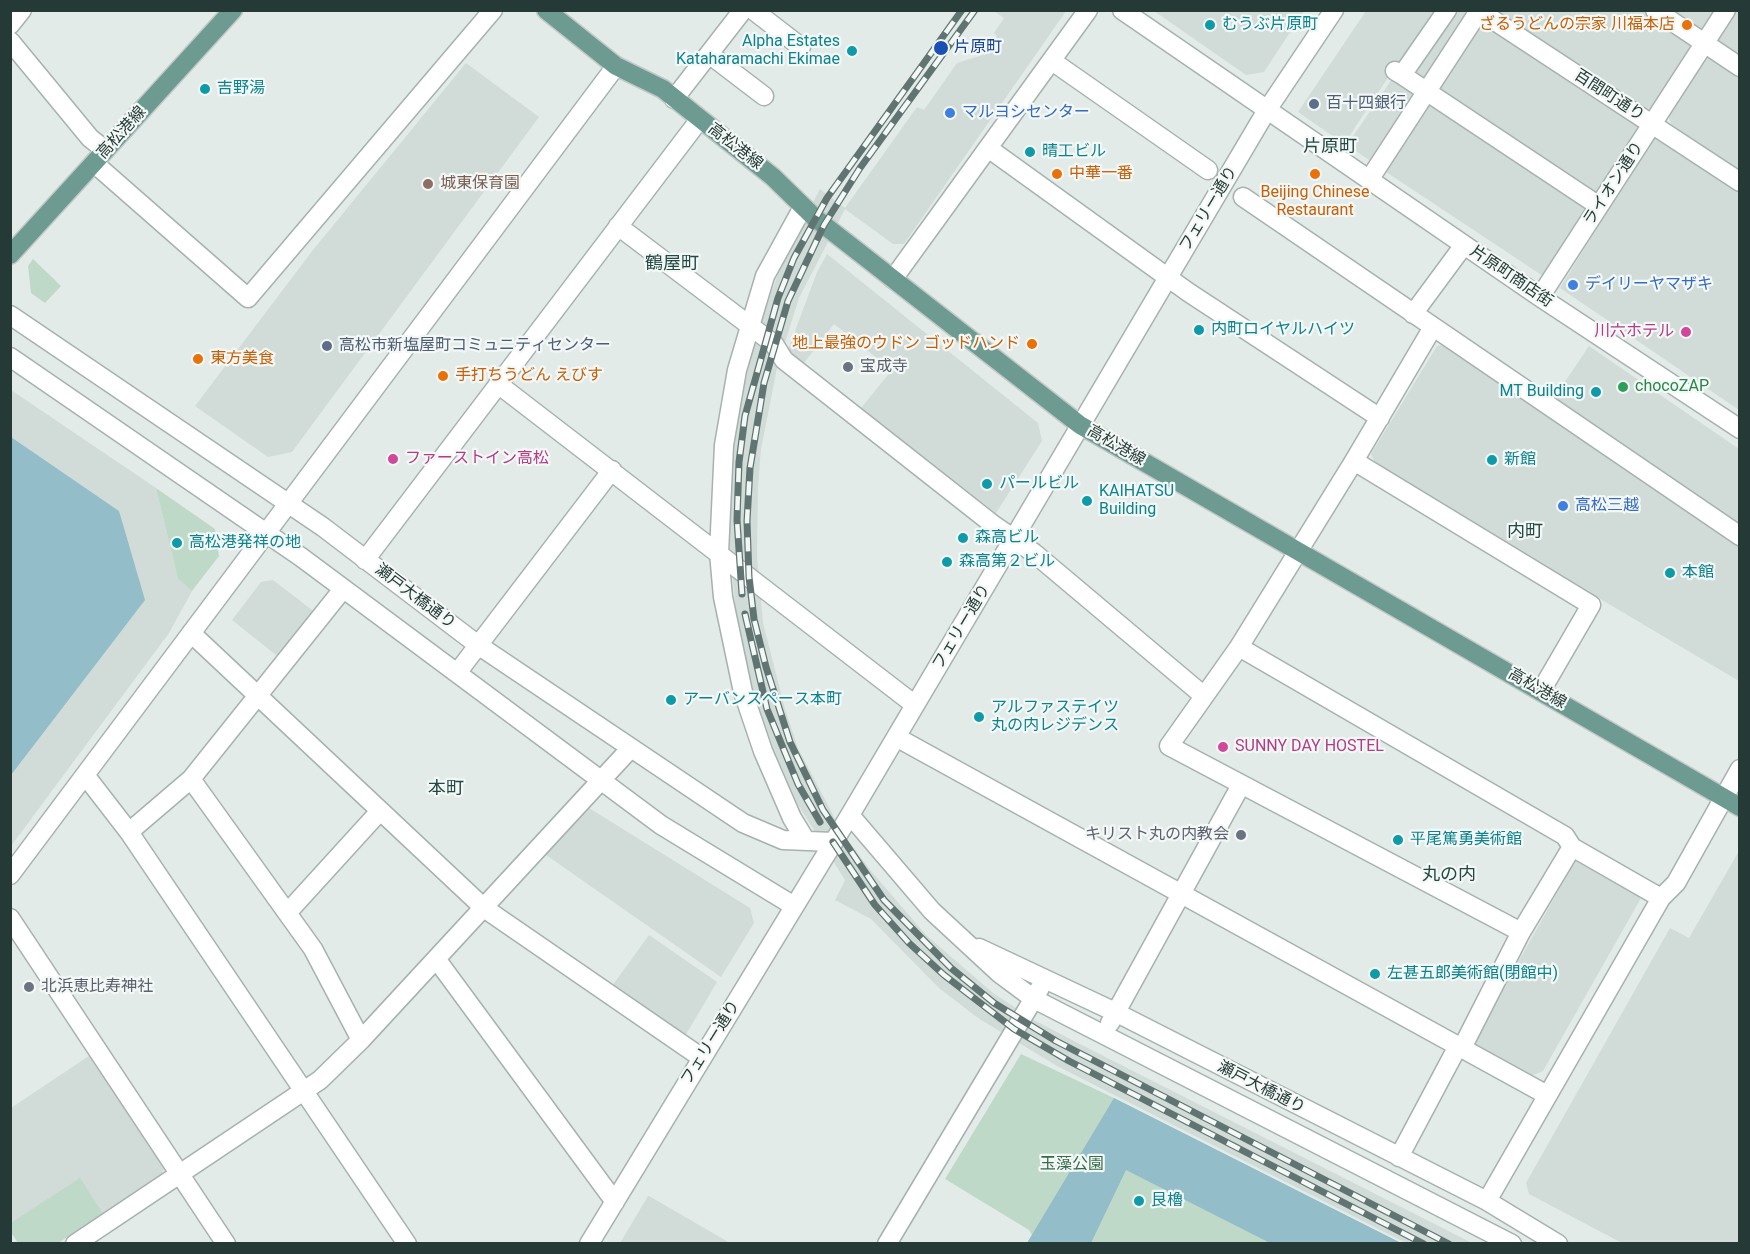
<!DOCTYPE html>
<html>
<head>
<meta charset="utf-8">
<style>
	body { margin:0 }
	#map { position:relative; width:1750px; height:1254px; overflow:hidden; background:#e3ebe8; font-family:Roboto,sans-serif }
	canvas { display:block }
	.frame { position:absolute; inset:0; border:12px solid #253a36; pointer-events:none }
</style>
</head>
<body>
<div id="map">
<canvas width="1750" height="1254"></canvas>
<div class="frame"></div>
</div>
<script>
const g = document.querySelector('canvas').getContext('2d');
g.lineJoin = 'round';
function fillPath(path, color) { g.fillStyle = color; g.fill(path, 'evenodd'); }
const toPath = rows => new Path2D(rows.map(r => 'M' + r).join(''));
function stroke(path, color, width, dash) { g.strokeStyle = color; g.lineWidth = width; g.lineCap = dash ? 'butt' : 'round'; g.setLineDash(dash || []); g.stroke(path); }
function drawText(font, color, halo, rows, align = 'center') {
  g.font = font + ' Roboto,"Noto Sans JP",sans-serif'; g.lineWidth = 4.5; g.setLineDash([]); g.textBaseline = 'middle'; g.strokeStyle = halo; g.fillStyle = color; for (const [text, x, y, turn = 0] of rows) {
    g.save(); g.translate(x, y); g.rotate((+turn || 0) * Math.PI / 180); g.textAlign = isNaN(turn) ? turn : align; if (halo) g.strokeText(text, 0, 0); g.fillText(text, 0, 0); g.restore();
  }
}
fillPath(toPath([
	[994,11,1066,11,904,244,893,244,845,209,799,298,777,368,761,449,758,488,757,556,763,623,785,709,798,748,843,834,871,871,926,935,993,993,1034,1020,1072,1040,1472,1243,1406,1243,1057,1066,978,1018,939,988,871,919,835,900,845,880,797,803,759,714,737,624,728,527,731,447,756,333,785,256,820,189,845,208,917,107,924,110,957,63,983,55,997,36,994,33,1004,18],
	[1154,11,1304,11,1264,72,1246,75],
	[1366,11,1444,11,1409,63,1401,58,1344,144,1298,112],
	[1449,11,1467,11,1474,15,1425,89,1405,75],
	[1495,11,1652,11,1698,40,1654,108,1645,109],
	[1661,11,1718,11,1701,37],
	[1737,11,1739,11,1739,65,1713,48],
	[1479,18,1642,127,1595,200,1430,92],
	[1710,50,1739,70,1739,170,1671,124,1668,116],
	[466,63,539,117,292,452,268,457,195,406,313,250],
	[1392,79,1423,92,1375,164,1347,145],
	[1427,96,1592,206,1546,278,1380,168],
	[1655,134,1739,190,1739,410,1560,288],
	[827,254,1038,423,1042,441,996,513,861,408,892,370,834,324,804,363,788,350,817,272],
	[1449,344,1739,545,1739,681,1377,467,1371,454,1437,346],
	[1589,346,1739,449,1739,527,1552,401],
	[11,390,156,488,178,579,192,591,169,633,11,846,10,775,45,729,119,511,11,437],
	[273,580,316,613,281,659,232,620,261,582],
	[589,808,750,908,754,923,721,977,546,855],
	[1739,851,1739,1243,1622,1243,1529,1194,1526,1183,1670,928,1689,938],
	[1575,861,1641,898,1543,1071,1531,1076,1478,1050,1474,1041],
	[649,935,717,982,685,1036,612,986],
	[92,1054,165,1164,162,1174,58,1243,18,1243,11,1232,11,1108],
	[648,1196,649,1196,730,1243,620,1243]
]), '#d1dbd7');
fillPath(toPath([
	[33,259,61,286,45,303,31,293,28,266],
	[156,488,215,529,219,556,192,591,178,579],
	[1021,1054,1114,1098,1401,1243,1027,1243,1032,1235,1029,1230,945,1179],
	[80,1178,103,1214,58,1243,18,1243,11,1232,11,1223]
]), '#bfd9c8');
fillPath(toPath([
	[11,437,119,511,145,600,11,775],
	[1114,1098,1401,1243,1270,1243,1126,1170,1091,1243,1027,1243]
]), '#92bdc9');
const minor = toPath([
	[753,10,801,47],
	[1122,10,1540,297,1740,429],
	[1478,10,1740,182],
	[1655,10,1740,67],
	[10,25,22,10],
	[10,41,90,138,105,150],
	[709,54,764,96],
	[1052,61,1208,170],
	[1395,71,1402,75,1447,10],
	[1402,75,1599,206],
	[674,99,743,10],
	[988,148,1188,292,1380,418],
	[94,163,248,298,493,10],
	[1369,180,1479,11],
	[1243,197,1740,536],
	[803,207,765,276,737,370,724,445,719,553,723,597,743,692,763,751,792,818,806,841],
	[618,226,774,344,784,360,995,526,1034,553,1204,696],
	[893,279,1088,10],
	[1540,297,1726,10],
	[1413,314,1464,245],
	[10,315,323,527,478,645,743,823,783,840,833,842],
	[1433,327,1354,461,1239,647,1169,746,1521,932],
	[10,357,301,557,661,825,794,906],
	[498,384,915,705],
	[1354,461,1591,605,1541,691],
	[365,560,700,119],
	[191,633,484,908,702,1058],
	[1239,647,1565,836,1572,847],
	[457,673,612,470],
	[896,737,1547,1095],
	[85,775,129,832,407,1244],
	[191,779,313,949,361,1040],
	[850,815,932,911,999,973,1034,999,1512,1244],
	[129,832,191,779,343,589],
	[10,875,616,66],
	[288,912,380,811],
	[10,918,226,1244],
	[979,948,1115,1012,1487,1201,1558,1244],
	[437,960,615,1202],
	[1110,1023,1241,785],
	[1462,1048,1521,932,1572,847,1661,898],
	[1399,1157,1458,1046],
	[1487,1201,1661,898,1676,883,1740,769],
	[75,1244,320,1080,361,1040,630,749],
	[589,1244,850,815,1267,110,1334,10],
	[887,1244,1040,988]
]);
const major = toPath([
	[546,10,616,66,663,89,773,177,815,218,1080,425,1740,807],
	[10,255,233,10]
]);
stroke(minor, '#a6b2af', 21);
stroke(major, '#c2c8c7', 21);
stroke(minor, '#fff', 18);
stroke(major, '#6d9b92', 18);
const rail = toPath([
	[975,10,860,168,824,225,788,301,764,383,750,468,747,521,749,577,754,619,766,667,790,742,823,810,884,900,951,968,994,1003,1056,1041,1449,1244],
	[742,594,737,520,739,462,745,416,778,298,794,258,827,198,962,10],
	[745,614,767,709,798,784,820,822],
	[833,842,875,905,909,943,944,975,1014,1029,1069,1061,1424,1244]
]);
stroke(rail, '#607571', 7);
stroke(rail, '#f3f8f6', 4.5, [14]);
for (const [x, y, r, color] of [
	[1210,25,6,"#0f9aa8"],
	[1687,25,6,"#e8710a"],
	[941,48,8,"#1a4fb4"],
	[852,51,6,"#0f9aa8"],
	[205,89,6,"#0f9aa8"],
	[1314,104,6,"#5c6f8a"],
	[950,113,6,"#3f7fe0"],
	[1030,152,6,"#0f9aa8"],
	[1057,174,6,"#e8710a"],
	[1315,174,6,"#e8710a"],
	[428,184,6,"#8d6e63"],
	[1573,285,6,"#3f7fe0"],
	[1199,330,6,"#0f9aa8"],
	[1686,332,6,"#d1479c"],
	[1032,344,6,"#e8710a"],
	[327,346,6,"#5c6f8a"],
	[198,359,6,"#e8710a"],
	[848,367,6,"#6b7280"],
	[443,376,6,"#e8710a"],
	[1623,387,6,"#2e9e5b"],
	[1596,392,6,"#0f9aa8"],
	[393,459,6,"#d1479c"],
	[1492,460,6,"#0f9aa8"],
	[987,484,6,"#0f9aa8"],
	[1087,501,6,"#0f9aa8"],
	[1563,506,6,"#3f7fe0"],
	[963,538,6,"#0f9aa8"],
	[177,543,6,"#0f9aa8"],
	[947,562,6,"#0f9aa8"],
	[1670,573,6,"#0f9aa8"],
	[671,700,6,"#0f9aa8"],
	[979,717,6,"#0f9aa8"],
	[1223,747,6,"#d1479c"],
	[1241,835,6,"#6b7280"],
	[1398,840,6,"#0f9aa8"],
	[1375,974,6,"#0f9aa8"],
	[29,987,6,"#6b7280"],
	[1139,1201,6,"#0f9aa8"]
]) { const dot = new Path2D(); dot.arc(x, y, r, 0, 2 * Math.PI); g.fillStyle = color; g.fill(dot); stroke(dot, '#f3f8f6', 2); }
drawText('16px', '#0d838f', '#f3f8f6', [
	["むうぶ片原町",1222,25],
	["Alpha Estates",840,42,"right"],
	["Kataharamachi Ekimae",840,60,"right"],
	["吉野湯",217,89],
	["晴工ビル",1042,152],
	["内町ロイヤルハイツ",1211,330],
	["MT Building",1584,392,"right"],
	["新館",1504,460],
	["パールビル",999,484],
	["KAIHATSU",1099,492],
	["Building",1099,510],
	["森高ビル",975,538],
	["高松港発祥の地",189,543],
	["森高第２ビル",959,562],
	["本館",1682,573],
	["アーバンスペース本町",683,700],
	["アルファステイツ",991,708],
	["丸の内レジデンス",991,726],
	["平尾篤勇美術館",1410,840],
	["左甚五郎美術館(閉館中)",1387,974],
	["艮櫓",1151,1201]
], 'left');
drawText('16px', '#c56008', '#f3f8f6', [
	["ざるうどんの宗家 川福本店",1675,25,"right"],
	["中華一番",1069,174],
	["Beijing Chinese",1315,193,"center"],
	["Restaurant",1315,211,"center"],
	["地上最強のウドン ゴッドハンド",1020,344,"right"],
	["東方美食",210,359],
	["手打ちうどん えびす",455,376]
], 'left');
drawText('16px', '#164399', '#f3f8f6', [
	["片原町",954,48]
], 'left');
drawText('16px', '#253a36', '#f3f8f6', [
	["百間町通り",1609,96,33],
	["高松港線",122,133,-48],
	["高松港線",735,147,38],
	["ライオン通り",1614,184,-57],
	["フェリー通り",1209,209,-59],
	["片原町商店街",1511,277,34],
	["高松港線",1116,446,30],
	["瀬戸大橋通り",415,597,37],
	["フェリー通り",962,627,-59],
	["高松港線",1537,689,30],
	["フェリー通り",711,1043,-58],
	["瀬戸大橋通り",1261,1088,27]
]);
drawText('16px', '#4e5e75', '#f3f8f6', [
	["百十四銀行",1326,104],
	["高松市新塩屋町コミュニティセンター",339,346]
], 'left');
drawText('16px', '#366cbe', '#f3f8f6', [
	["マルヨシセンター",962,113],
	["デイリーヤマザキ",1585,285],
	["高松三越",1575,506]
], 'left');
drawText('16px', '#785e54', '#f3f8f6', [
	["城東保育園",440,184]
], 'left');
drawText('16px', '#b23c85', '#f3f8f6', [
	["川六ホテル",1674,332,"right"],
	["ファーストイン高松",405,459],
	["SUNNY DAY HOSTEL",1235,747]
], 'left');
drawText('16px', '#5b616d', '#f3f8f6', [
	["宝成寺",860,367],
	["キリスト丸の内教会",1229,835,"right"],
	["北浜恵比寿神社",41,987]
], 'left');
drawText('16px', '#27864d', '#f3f8f6', [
	["chocoZAP",1635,387]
], 'left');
drawText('16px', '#346c4d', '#f3f8f6', [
	["玉藻公園",1072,1165]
]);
drawText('18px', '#234943', '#f3f8f6', [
	["片原町",1330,147],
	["鶴屋町",672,264],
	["内町",1525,532],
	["本町",446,789],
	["丸の内",1449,875]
]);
</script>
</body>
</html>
